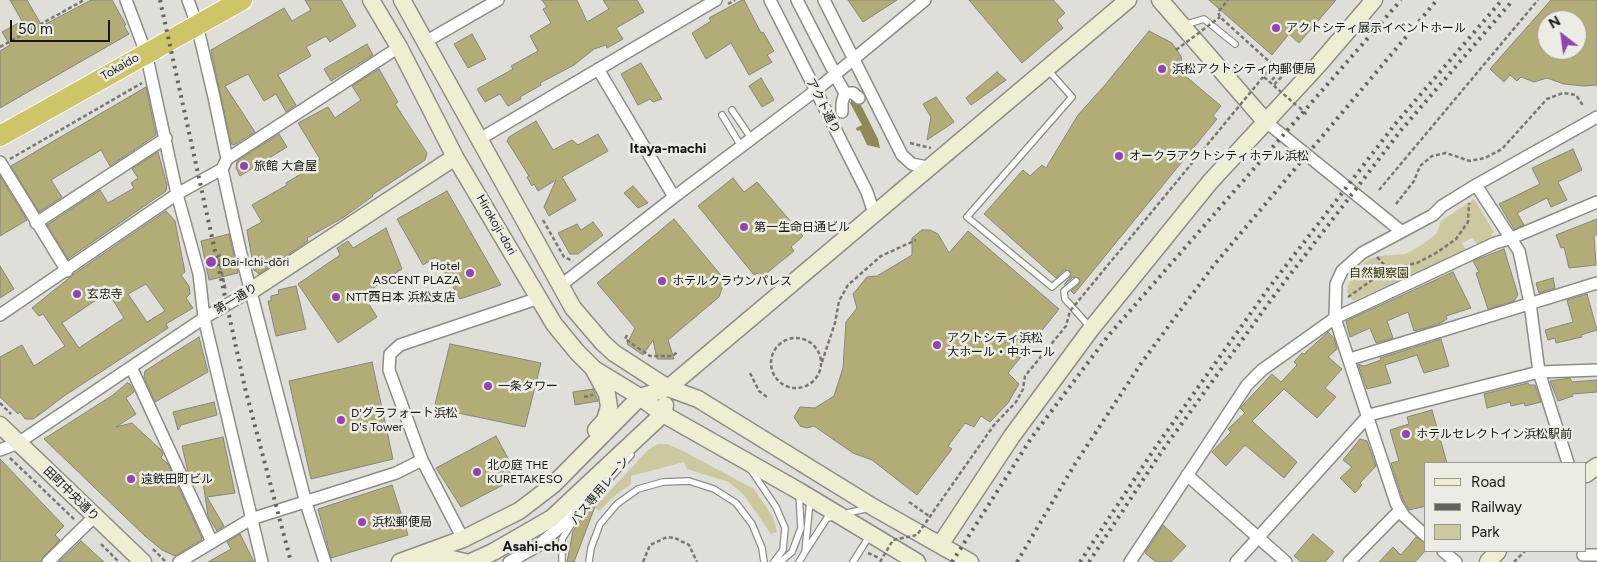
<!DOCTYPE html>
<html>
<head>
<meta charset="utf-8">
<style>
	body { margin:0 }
	#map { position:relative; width:1597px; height:562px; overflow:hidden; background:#dfded8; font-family:Figtree,sans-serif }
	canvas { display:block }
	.legend { position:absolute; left:1424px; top:462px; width:162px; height:90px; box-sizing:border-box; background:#ecece5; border:1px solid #979792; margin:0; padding:6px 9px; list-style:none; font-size:15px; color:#171715 }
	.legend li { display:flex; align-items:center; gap:10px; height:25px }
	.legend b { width:25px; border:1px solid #979792 }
	.north { position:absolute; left:1537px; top:10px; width:50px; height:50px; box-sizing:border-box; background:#ecece5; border:1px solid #979792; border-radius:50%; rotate:330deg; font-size:14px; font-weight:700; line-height:20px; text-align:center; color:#171715 }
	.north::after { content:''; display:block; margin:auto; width:18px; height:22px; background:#9244b4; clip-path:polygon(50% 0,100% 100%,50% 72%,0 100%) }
	.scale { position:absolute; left:10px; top:20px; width:100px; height:22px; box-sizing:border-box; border:2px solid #171715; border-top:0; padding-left:6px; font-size:15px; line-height:18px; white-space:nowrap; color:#171715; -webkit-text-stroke:4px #ecece5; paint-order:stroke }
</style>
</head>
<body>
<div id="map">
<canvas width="1597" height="562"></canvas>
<ul class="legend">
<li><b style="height:6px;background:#f0eed2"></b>Road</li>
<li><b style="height:6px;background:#62625f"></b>Railway</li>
<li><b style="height:14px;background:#ccc9a0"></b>Park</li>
</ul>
<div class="north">N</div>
<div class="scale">50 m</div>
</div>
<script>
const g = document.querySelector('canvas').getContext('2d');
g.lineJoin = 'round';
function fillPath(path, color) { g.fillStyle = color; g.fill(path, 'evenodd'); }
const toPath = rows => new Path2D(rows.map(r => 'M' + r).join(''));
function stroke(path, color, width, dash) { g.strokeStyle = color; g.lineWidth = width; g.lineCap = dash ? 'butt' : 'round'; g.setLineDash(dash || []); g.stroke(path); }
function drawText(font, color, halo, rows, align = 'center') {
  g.font = font + ' Figtree,"Noto Sans JP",sans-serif'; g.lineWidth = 5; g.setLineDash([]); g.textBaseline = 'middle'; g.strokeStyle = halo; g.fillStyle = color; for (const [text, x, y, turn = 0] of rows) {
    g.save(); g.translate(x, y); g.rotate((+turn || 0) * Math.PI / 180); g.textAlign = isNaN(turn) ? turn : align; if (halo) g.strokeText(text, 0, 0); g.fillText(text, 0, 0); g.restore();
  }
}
fillPath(toPath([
	[1474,199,1494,232,1489,239,1478,245,1472,238,1462,243,1466,250,1353,301,1347,292,1348,285,1357,269,1367,260,1379,256,1406,254,1423,244,1437,233,1441,221],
	[658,444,667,444,681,450,754,489,773,517,777,532,771,534,744,495,729,482,687,469,684,462,631,476,631,484,617,494,599,511,595,507,648,450]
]), '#ccc9a0');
fillPath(toPath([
	[852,99,858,99,878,139,880,148,867,145,860,130,857,131,856,128,862,125,850,103]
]), '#8e8a55');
const building = toPath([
	[10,0,27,0,42,26,91,0,112,0,126,25,124,26,129,34,0,108,0,51,10,45,2,32,22,21,10,0],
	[305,0,341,0,356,26,330,42,326,36,306,47,311,56,278,75,296,105,286,112,276,94,264,101,248,74,225,86,255,132,234,145,231,144,211,50,284,8,292,21,311,10,305,0],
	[542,0,577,0,587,22,609,9,603,0,637,0,644,12,616,28,623,39,607,48,606,45,594,49,574,65,540,83,541,85,520,97,521,99,508,106,500,94,485,102,477,89,513,69,511,66,538,51,530,36,551,23,543,9,547,7,542,0],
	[742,0,744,0,761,33,763,32,774,51,767,55,772,62,749,75,731,43,706,59,692,33,711,21,709,18,742,0],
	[848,0,897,0,863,22,848,0],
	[969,0,1053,0,1065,13,1057,20,1063,28,1022,63,969,0],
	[1209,0,1336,0,1299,43,1289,34,1272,55,1209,0],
	[1551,0,1597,0,1597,85,1584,86,1564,84,1547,78,1534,82,1521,77,1517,81,1510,75,1504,82,1490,69,1551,0],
	[1547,20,1577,20,1577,50,1547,50,1547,20],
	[1149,31,1172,43,1181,56,1183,74,1221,106,1213,116,1217,119,1074,294,1071,291,1080,283,1079,278,1073,277,1064,285,1071,276,1070,271,1064,270,1056,278,984,214,1023,170,1030,176,1042,165,1046,168,1078,115,1105,85,1149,31],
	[472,34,486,59,468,68,454,44,472,34],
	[367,44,373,55,331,81,324,69,367,44],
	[641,63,662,99,653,102,650,99,638,105,621,74,641,63],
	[379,69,398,102,395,104,427,153,425,160,372,195,373,196,344,217,307,238,308,241,259,274,254,270,247,230,262,222,252,205,287,185,286,183,304,172,302,169,320,159,298,123,328,107,335,118,361,100,352,86,379,69],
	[997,72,1006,80,971,105,966,98,997,72],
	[761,78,774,100,762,107,749,86,761,78],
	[146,87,156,135,110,166,101,150,51,180,62,197,39,212,11,166,146,87],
	[936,97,954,122,927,140,931,117,923,104,936,97],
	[536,121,553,150,572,140,578,145,598,134,608,151,562,177,576,200,549,216,544,207,556,180,538,191,534,184,532,186,527,177,529,176,507,141,509,137,536,121],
	[279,134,287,147,240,176,236,168,237,161,279,134],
	[1573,149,1582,170,1558,182,1567,200,1551,207,1547,198,1517,213,1524,225,1514,229,1499,204,1540,184,1532,168,1573,149],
	[158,152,167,185,166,191,68,259,47,225,100,190,108,203,134,188,131,183,138,178,132,169,158,152],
	[0,176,27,220,0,236,0,176],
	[733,178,744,192,757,182,803,236,791,247,794,251,762,277,757,273,754,275,698,206,733,178],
	[633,186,648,203,638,208,624,193,633,186],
	[447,191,501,285,460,299,436,257,423,265,397,219,447,191],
	[166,211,175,221,185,272,181,275,189,286,190,294,186,298,193,308,166,324,168,328,64,396,39,415,33,419,25,419,20,412,18,414,0,397,0,357,22,345,34,366,65,346,43,314,39,316,32,308,74,274,166,211],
	[146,284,165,311,147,322,128,294,146,284],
	[108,292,124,318,79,348,62,323,108,292],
	[674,219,725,280,719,297,668,340,674,359,657,359,653,340,643,355,627,344,635,328,597,283,674,219],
	[1597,219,1597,234,1594,236,1596,265,1569,268,1564,247,1561,248,1556,235,1597,219],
	[593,222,603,235,578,254,570,254,558,233,577,224,581,230,593,222],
	[386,228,402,269,374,287,376,291,365,298,377,317,338,343,298,284,340,255,337,248,348,241,353,248,386,228],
	[922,230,930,230,938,234,949,253,968,231,1059,309,1008,373,1019,384,1008,403,990,422,981,416,974,427,965,423,948,446,952,449,917,495,872,460,853,453,814,426,807,428,800,426,794,417,800,407,815,408,834,396,843,368,846,322,857,308,853,294,867,277,877,276,912,255,912,238,922,230],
	[229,234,238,273,209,280,201,241,229,234],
	[1504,249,1518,295,1514,301,1488,309,1476,273,1479,272,1473,261,1504,249],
	[0,266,14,289,0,298,0,266],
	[1453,272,1471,308,1446,316,1447,319,1437,325,1414,331,1408,312,1387,321,1393,338,1376,343,1370,328,1350,337,1346,321,1453,272],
	[1553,278,1555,288,1539,293,1536,283,1553,278],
	[296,286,306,329,276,336,268,301,271,301,271,296,279,294,278,290,296,286],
	[1587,294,1597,330,1581,335,1582,337,1556,343,1555,338,1548,340,1545,330,1573,322,1567,300,1587,294],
	[1328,332,1334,338,1337,349,1328,357,1342,369,1325,388,1336,397,1317,418,1284,389,1252,421,1297,462,1284,478,1245,445,1226,466,1212,452,1231,432,1228,429,1245,413,1240,408,1272,374,1281,382,1297,365,1294,362,1302,353,1304,354,1328,332],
	[199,337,208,372,155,402,144,377,145,371,199,337],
	[1441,339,1449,366,1424,373,1417,355,1385,365,1391,383,1367,389,1358,364,1364,366,1381,360,1380,358,1441,339],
	[450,344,541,363,525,427,434,408,450,344],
	[372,362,393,459,311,479,289,381,372,362],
	[1570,378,1572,382,1597,380,1597,392,1572,394,1573,396,1558,401,1550,381,1570,378],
	[127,383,130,384,134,392,126,398,136,414,116,427,132,423,161,450,163,454,161,458,168,464,202,538,201,540,175,556,162,550,145,536,44,439,113,395,127,383],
	[1528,383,1529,385,1535,385,1541,402,1525,406,1524,403,1511,406,1510,402,1487,408,1484,394,1528,383],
	[593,389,598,401,575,405,573,392,593,389],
	[214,402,217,415,181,425,178,430,173,412,214,402],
	[1432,410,1447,463,1426,463,1426,506,1409,510,1403,500,1391,463,1399,461,1390,430,1409,424,1407,417,1432,410],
	[496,436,518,477,461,507,436,468,496,436],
	[223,437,235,493,207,497,224,526,217,531,208,516,203,482,194,485,188,472,182,446,223,437],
	[1360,439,1367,441,1376,466,1360,483,1362,485,1355,493,1340,478,1352,467,1343,460,1360,439],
	[0,459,64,526,55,535,60,540,43,557,41,562,0,562,0,459],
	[392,485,408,535,331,558,318,509,392,485],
	[592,503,596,504,574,562,567,562,573,531,592,503],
	[1163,525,1186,546,1171,562,1156,562,1145,553,1163,525],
	[240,534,254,562,208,562,231,549,227,542,240,534],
	[1313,534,1334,552,1325,562,1301,562,1294,556,1313,534],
	[1416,537,1426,543,1426,550,1415,562,1379,562,1393,547,1401,555,1416,537],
	[81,541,104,562,59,562,81,541]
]);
fillPath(building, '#b2ad77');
stroke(building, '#868680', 1);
const lane = toPath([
	[1184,25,1204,19,1235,44],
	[1047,69,1072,97,967,217,1052,287,1067,274],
	[732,110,751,138],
	[722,115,741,146],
	[1076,281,1064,291,1065,299,1090,327],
	[751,470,776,507,785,528,783,550,774,562],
	[592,498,631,455],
	[843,514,869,508],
	[805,552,827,518,835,517],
	[562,562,562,539,576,517],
	[589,562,591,548,600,524,617,504,638,489,663,482,689,481,714,489,736,503,752,524,762,548,764,562],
	[780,562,792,552,801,528,799,494],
	[799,562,805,552,810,501],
	[853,562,870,535]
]);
const street = toPath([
	[126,0,146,53,177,194,199,274,204,318,262,562],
	[188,0,197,25,214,97,227,159,222,169,240,250,306,503,325,562],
	[770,0,867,192,874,213],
	[797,0,832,68],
	[824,0,902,155,912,164,932,168],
	[425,42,498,0],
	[598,69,674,197],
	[837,79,845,93,842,103,842,112],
	[845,93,853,93,859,98],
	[1265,121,1401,231],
	[478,140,716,0],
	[227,159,399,47],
	[0,162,67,271],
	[1476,185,1519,251,1530,303,1539,372,1568,463],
	[36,223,166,138],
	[560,286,674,197,815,91,925,0],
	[0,315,177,194,222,169],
	[1350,359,1597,283],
	[131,367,212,542],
	[0,450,18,443,204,318,252,290],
	[1187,475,1286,562],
	[1426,536,1404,516,1396,503,1335,318,1336,284,1342,271,1362,253,1433,215,1442,206,1476,185,1597,117],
	[463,539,422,460,389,370,390,354,400,345,539,298],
	[1443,551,1456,562],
	[1583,555,1597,555],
	[48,562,95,516],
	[179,562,251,519,396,473,422,460],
	[509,562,536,547,559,528,579,508,599,480],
	[1130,562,1247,385,1262,370,1335,318,1495,243,1509,239,1597,202],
	[1236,562,1369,415,1539,372,1597,370],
	[1349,562,1399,511]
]);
const secondary = toPath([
	[371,0,399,47,455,157,554,324,577,352,594,369,640,397,663,414,799,491,917,562],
	[402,0,573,308,603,343,614,353,668,388,698,399,873,507,970,562],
	[1160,0,1265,121],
	[252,290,455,157],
	[594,370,607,394,609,407,605,420,596,430],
	[0,425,143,562],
	[1586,474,1597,466],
	[940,545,1012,436,1091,329,1210,182,1320,63,1374,0],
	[426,561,448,558,465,562],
	[400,562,463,539,519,511,553,485,640,397,668,388,1128,0],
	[471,562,493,552,552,518,663,414,665,405],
	[1488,562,1498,551]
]);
const highway = toPath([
	[0,136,242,0]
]);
stroke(lane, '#8d8d86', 8);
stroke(street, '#8d8d86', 14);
stroke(secondary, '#8d8d86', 19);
stroke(highway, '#fff', 22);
stroke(toPath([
	[728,4,735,0],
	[0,47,84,0],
	[1272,80,1280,71,1283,75,1274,85],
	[1299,107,1308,116],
	[910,143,931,148],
	[10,159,142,83],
	[1379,190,1538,0],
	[1396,204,1414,181,1420,166,1432,156,1446,153,1470,161,1485,158,1502,149,1547,99,1563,93,1576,95,1584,107],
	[543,220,564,257,573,261],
	[221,255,218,256,226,291],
	[1377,257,1388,269],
	[1348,297,1388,269,1417,263,1436,253,1456,239,1468,222,1469,203],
	[627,335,625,339,650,356,673,356,677,352],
	'771 363a25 25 0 1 1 50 0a25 25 0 1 1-50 0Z',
	[822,362,835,323,839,301,848,285,881,256,916,240],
	[750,373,759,391,768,398],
	[584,397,593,395],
	[0,403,11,414],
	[10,458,75,520],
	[909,502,929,516],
	[101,544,119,562],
	[153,549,166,562],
	[868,553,879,558],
	[643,562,650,545,667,537,675,538,689,545,697,562],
	[1514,562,1525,551]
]), '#787774', 2.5, [4, 2.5]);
stroke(lane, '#fff', 5.5);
stroke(street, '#fff', 11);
stroke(secondary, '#f0eed2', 16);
stroke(highway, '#cdc568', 20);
stroke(toPath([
	[160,0,245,388,291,562],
	[952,562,1032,437,1108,336,1401,0],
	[1017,562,1075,464,1142,362,1214,265,1437,0],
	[1080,562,1155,448,1268,289,1396,123,1502,0],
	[1089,562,1162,451,1276,293,1402,129,1513,0]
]), '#62625f', 4, [2.5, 5]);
stroke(toPath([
	[1176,50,1220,17],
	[1264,77,1296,105],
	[880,562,893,540,917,535,994,425,1016,402,1023,389,1025,376,1066,326,1070,311,1273,65,1220,17,1218,12,1228,0]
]), '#787774', 2.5, [4, 2.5]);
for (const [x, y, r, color] of [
	[1276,28,5,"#9244b4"],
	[1162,69,5,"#9244b4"],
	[1119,156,5,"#9244b4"],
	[244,166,5,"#9244b4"],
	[744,227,5,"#9244b4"],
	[211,262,6,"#9244b4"],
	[470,273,5,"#9244b4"],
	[662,281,5,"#9244b4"],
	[77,294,5,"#9244b4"],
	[336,297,5,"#9244b4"],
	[937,345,5,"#9244b4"],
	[488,386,5,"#9244b4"],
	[341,420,5,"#9244b4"],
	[1406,434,5,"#9244b4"],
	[477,472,5,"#9244b4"],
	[131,479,5,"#9244b4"],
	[362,522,5,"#9244b4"]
]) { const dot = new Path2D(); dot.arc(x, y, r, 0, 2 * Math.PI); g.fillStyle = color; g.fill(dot); stroke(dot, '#ecece5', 2); }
drawText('12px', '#171715', '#ecece5', [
	["アクトシティ展示イベントホール",1286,28],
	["浜松アクトシティ内郵便局",1172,69],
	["オークラアクトシティホテル浜松",1129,156],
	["旅館 大倉屋",254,166],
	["第一生命日通ビル",754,227],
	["Dai-Ichi-dōri",222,262],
	["Hotel",460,266,"right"],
	["ASCENT PLAZA",460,280,"right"],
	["ホテルクラウンパレス",672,281],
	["玄忠寺",87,294],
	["NTT西日本 浜松支店",346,297],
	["アクトシティ浜松",947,338],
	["大ホール・中ホール",947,352],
	["一条タワー",498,386],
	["D'グラフォート浜松",351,413],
	["D's Tower",351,427],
	["ホテルセレクトイン浜松駅前",1416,434],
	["北の庭 THE",487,465],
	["KURETAKESO",487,479],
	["遠鉄田町ビル",141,479],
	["浜松郵便局",372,522]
], 'left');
drawText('12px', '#171715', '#ecece5', [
	["Tokaido",120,67,-30],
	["アクト通り",823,106,63],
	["Hirokoji-dori",496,225,60],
	["第一通り",236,299,-31],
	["バス専用レーン",600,491,-50],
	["田町中央通り",71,494,44]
]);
drawText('12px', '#363205', '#ecece5', [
	["自然観察園",1379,273]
]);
drawText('bold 14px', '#171715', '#ecece5', [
	["Itaya-machi",668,149],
	["Asahi-cho",535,547]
]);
</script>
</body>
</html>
